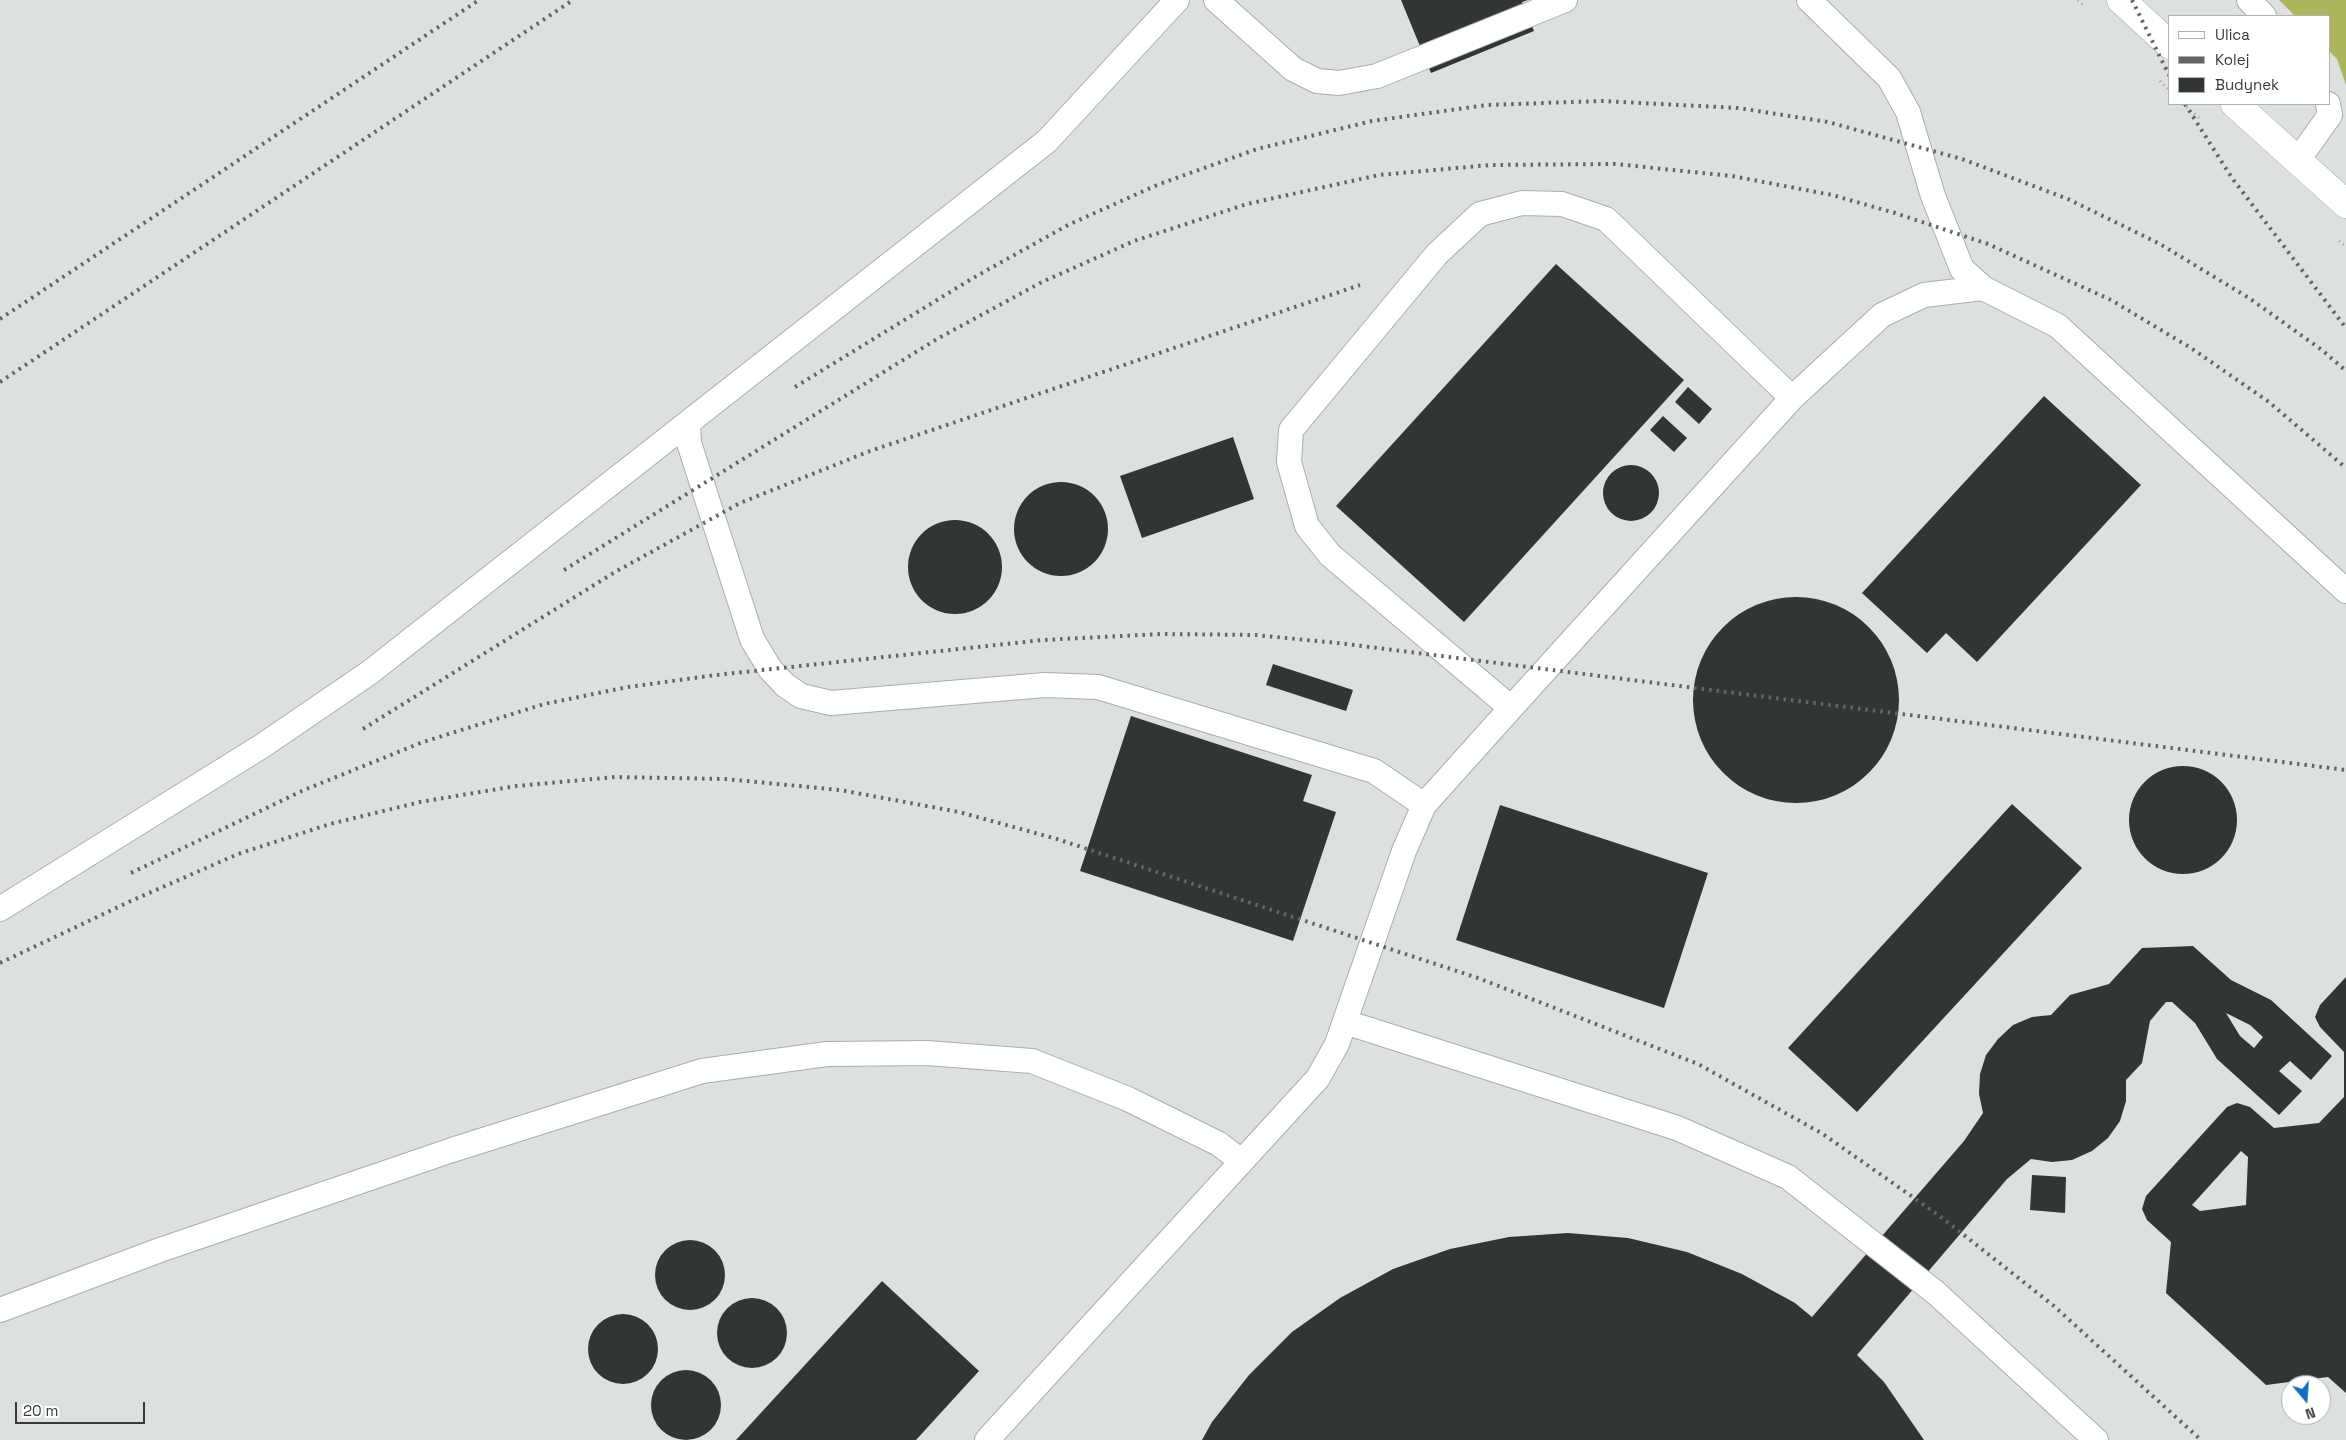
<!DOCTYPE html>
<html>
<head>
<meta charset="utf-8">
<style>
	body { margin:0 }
	#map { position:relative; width:2346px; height:1440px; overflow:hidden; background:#dde1de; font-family:"Space Grotesk",sans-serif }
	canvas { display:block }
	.legend { position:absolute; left:2168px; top:15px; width:162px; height:90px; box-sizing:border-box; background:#fff; border:1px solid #afb0af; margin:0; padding:6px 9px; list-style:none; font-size:15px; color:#383938 }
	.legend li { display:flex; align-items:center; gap:10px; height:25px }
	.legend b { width:25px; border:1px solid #afb0af }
	.north { position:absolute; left:2281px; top:1375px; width:50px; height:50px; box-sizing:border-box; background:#fff; border:1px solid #afb0af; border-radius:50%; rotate:162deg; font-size:14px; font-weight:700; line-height:20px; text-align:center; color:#383938 }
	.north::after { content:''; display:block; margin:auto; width:18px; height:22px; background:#146dba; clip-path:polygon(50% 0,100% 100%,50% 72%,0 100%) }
	.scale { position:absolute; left:15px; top:1402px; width:130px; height:22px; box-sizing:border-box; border:2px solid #383938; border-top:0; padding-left:6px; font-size:15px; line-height:18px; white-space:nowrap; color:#383938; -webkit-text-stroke:4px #fff; paint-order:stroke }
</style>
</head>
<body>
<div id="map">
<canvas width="2346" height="1440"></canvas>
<ul class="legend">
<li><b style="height:6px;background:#fff"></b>Ulica</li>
<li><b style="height:6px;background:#646665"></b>Kolej</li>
<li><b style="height:14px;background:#313534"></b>Budynek</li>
</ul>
<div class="north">N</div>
<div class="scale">20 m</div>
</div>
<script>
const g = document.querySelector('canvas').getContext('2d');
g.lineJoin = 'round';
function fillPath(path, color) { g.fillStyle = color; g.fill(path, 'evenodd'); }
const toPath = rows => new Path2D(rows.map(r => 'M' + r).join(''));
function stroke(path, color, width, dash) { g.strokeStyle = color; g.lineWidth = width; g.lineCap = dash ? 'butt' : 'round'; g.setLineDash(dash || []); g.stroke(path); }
fillPath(toPath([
	[2279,0,2346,0,2346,85,2337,59,2330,52,2330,16,2295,16]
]), '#adb55f');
fillPath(toPath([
	[1401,0,1528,0,1522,2,1534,31,1431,73],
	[1556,264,1684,380,1464,622,1336,506],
	[1688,387,1712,409,1699,424,1675,402],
	[2044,396,2141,485,1977,662,1946,633,1927,653,1862,593],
	[1663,416,1687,438,1674,452,1650,430],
	[1233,437,1254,499,1142,538,1120,476],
	'1603 493a28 28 0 1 1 56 0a28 28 0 1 1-56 0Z',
	'1014 529a47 47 0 1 1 94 0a47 47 0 1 1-94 0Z',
	'908 567a47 47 0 1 1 94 0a47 47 0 1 1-94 0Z',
	'1693 700a103 103 0 1 1 206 0a103 103 0 1 1-206 0Z',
	[1273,664,1353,690,1346,711,1266,685],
	[1131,716,1312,775,1303,801,1336,812,1293,941,1080,871],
	'2129 820a54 54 0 1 1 108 0a54 54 0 1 1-108 0Z',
	[2012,804,2082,868,1857,1112,1788,1048],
	[1500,805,1708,873,1664,1008,1456,940],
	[2193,946,2231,980,2271,1000,2332,1056,2311,1080,2290,1061,2279,1071,2302,1091,2279,1115,2217,1059,2195,1023,2172,1002,2166,1002,2150,1021,2142,1063,2126,1080,2126,1101,2120,1121,2108,1138,2092,1151,2072,1160,2052,1162,2031,1159,2007,1179,1857,1355,1884,1382,1924,1440,1202,1440,1212,1422,1249,1375,1292,1332,1340,1298,1393,1269,1450,1249,1509,1237,1568,1233,1628,1238,1687,1252,1742,1274,1795,1303,1812,1317,1964,1141,1983,1113,1979,1094,1980,1074,1986,1055,1998,1039,2013,1025,2032,1017,2051,1015,2070,995,2109,984,2142,948],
	[2226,1013,2250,1025,2263,1037,2254,1048,2240,1036],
	[2346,977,2346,1393,2328,1377,2266,1385,2166,1293,2171,1242,2147,1220,2142,1209,2146,1196,2227,1107,2237,1103,2250,1107,2274,1128,2319,1123,2344,1097,2344,1052,2320,1027,2315,1017,2320,1005],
	[2241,1151,2248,1157,2246,1205,2200,1211,2192,1205],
	[2032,1175,2066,1177,2065,1213,2030,1210],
	'655 1275a35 35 0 1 1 70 0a35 35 0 1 1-70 0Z',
	[882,1281,979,1371,916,1440,736,1440],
	'717 1333a35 35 0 1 1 70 0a35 35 0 1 1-70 0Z',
	'588 1349a35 35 0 1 1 70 0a35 35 0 1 1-70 0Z',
	'651 1405a35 35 0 1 1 70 0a35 35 0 1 1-70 0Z'
]), '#313534');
const service = toPath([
	[1216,0,1293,69,1317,81,1339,83,1377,76,1565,0],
	[1809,0,1889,78,1908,112,1933,196,1962,269,1983,288,2058,326,2346,591],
	[2249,0,2264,16],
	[2298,160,2330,115,2328,104],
	[1792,398,1511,708,1330,555,1307,526,1289,462,1291,430,1437,254,1480,214,1522,203,1562,204,1606,219,1792,398,1882,315,1924,295,1983,288],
	[688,423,689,443,752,639,770,669,785,685,801,696,831,703,1045,685,1098,687,1374,771,1424,805],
	[0,909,262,746,369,673,1047,141,1177,0],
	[1345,1022,1677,1128,1788,1177,1936,1293,2096,1440],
	[0,1310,160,1250,452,1150,702,1071,827,1054,927,1053,1032,1061,1128,1099,1219,1144,1241,1161],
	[987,1440,1318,1078,1337,1044,1404,851,1424,805,1511,708]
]);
const minor = toPath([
	[2121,0,2170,45],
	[2235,104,2346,204]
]);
stroke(service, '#aaaeab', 26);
stroke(minor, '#aaaeab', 29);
stroke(toPath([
	[2078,0,2084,6],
	[2160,81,2170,91],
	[2183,104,2201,120],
	[2339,241,2346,247]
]), '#9b9e9c', 3, [1, 4]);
stroke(service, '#fff', 24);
stroke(minor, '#fff', 28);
stroke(toPath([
	[2132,0,2170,77],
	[2185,104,2232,178,2346,328],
	[0,319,479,0],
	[0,382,573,0],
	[795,387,973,278,1068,225,1157,185,1257,149,1372,121,1487,105,1602,101,1738,108,1828,122,1962,159,2068,199,2160,244,2249,298,2322,350,2346,371],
	[564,570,937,339,1042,282,1134,241,1247,204,1379,175,1490,165,1615,164,1732,176,1832,195,1895,213,1988,244,2111,300,2191,348,2269,402,2346,468],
	[363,729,615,572,740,503,870,451,1360,285],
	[131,873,304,790,423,742,544,704,628,687,716,675,1043,640,1160,634,1256,635,1346,644,2346,770],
	[0,963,133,900,238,854,330,824,420,802,516,786,615,777,725,779,840,790,959,812,1057,839,1478,978,1698,1064,1823,1134,1941,1217,2054,1306,2201,1440]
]), '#646665', 4, [2.5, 5]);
</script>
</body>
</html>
